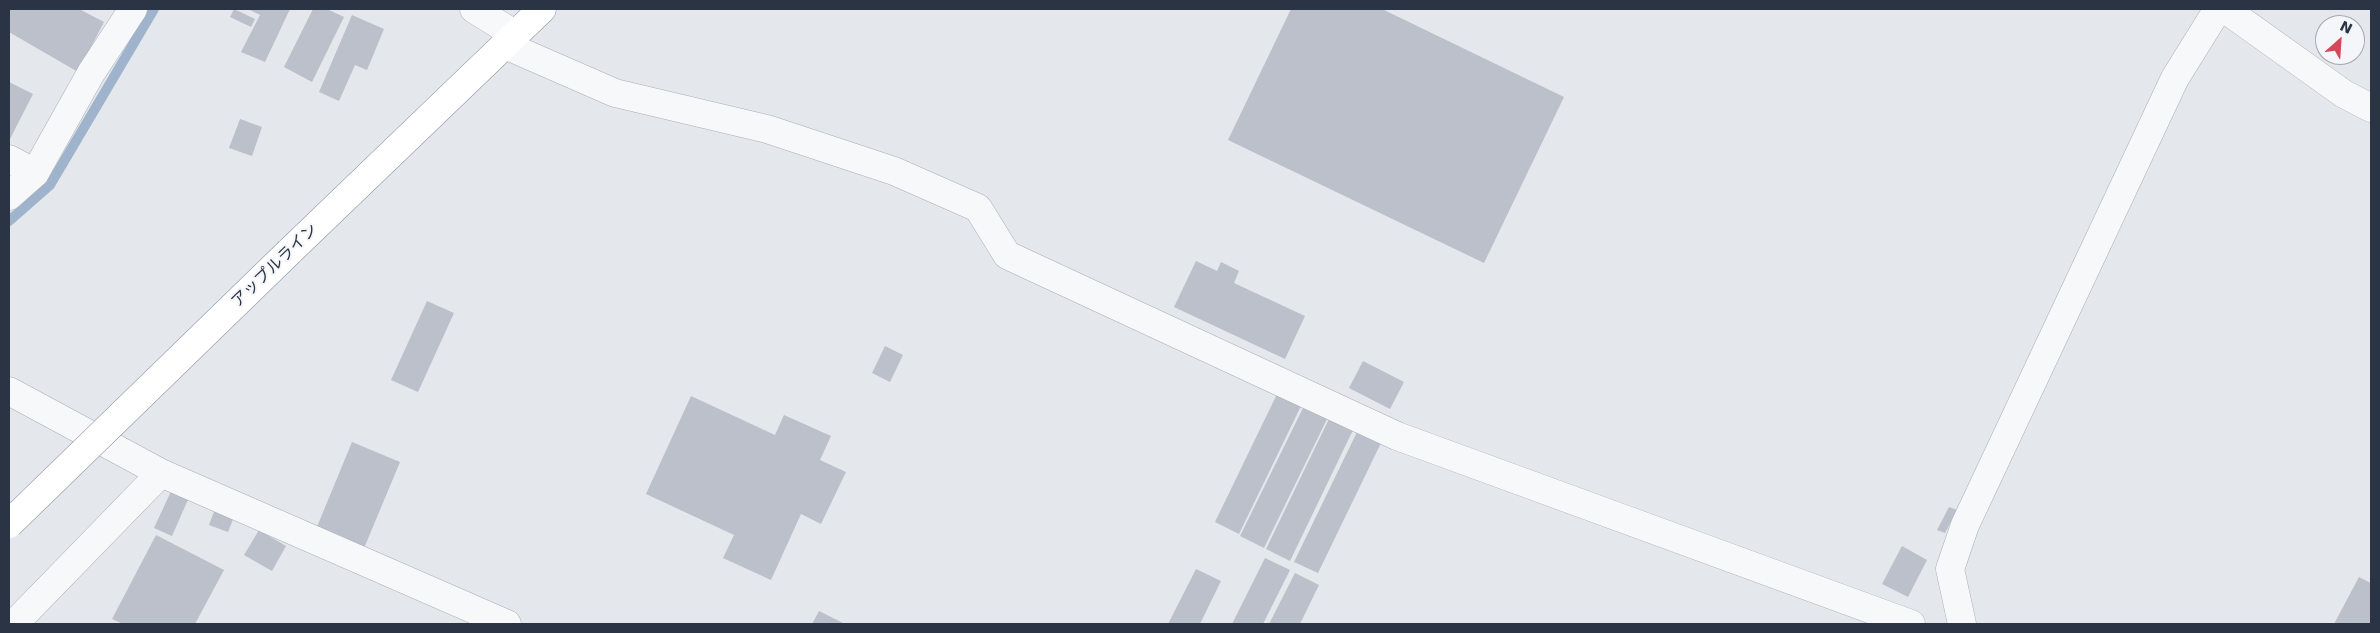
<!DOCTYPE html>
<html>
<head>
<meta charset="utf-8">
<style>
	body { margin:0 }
	#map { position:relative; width:2380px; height:633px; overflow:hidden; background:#e4e7ec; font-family:"DejaVu Sans",sans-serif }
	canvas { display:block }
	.frame { position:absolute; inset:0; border:10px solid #2b3445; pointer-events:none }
	.north { position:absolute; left:2315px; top:15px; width:50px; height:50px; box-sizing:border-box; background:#f4f6f9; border:1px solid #a4a8b1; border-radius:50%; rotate:26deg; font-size:14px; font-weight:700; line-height:20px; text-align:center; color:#2b3445 }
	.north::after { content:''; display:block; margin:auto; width:18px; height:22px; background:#d1495b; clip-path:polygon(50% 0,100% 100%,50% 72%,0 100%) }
</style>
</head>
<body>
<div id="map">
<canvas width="2380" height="633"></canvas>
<div class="frame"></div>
<div class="north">N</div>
</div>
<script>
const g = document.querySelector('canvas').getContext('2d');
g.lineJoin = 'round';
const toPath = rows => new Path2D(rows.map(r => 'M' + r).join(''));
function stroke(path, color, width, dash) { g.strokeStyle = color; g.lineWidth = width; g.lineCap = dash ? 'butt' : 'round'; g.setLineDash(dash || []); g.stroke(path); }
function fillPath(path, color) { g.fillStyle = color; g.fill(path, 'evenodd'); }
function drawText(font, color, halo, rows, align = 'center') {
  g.font = font + ' "DejaVu Sans","Noto Sans JP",sans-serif'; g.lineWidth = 4; g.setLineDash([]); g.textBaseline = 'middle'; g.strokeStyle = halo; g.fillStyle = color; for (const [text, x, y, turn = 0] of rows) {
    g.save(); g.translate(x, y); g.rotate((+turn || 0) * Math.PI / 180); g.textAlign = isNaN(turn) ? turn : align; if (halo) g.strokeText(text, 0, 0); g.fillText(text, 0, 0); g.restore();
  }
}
stroke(toPath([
	[9,221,50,185,154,9]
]), '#9fb4cc', 10);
fillPath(toPath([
	[9,9,79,9,104,22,78,72,9,32],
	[234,9,255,19,251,27,230,17],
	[248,9,290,9,265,62,241,52,260,15],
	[313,9,327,9,344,17,312,82,284,67],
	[1291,9,1382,9,1564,97,1484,263,1228,140],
	[352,15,384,29,367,70,355,65,339,101,319,92],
	[9,82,33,94,10,139,9,138],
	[240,119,262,127,252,156,229,148],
	[1196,261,1217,271,1221,262,1239,271,1234,283,1305,316,1285,359,1174,307],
	[427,301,454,313,418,392,391,380],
	[885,346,903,355,890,382,872,373],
	[1363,361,1404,382,1390,409,1349,388],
	[1278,392,1302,404,1239,534,1215,522],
	[691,396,775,435,784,415,831,436,820,460,846,472,821,524,801,514,771,580,723,558,734,535,646,494],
	[1304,406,1328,417,1264,548,1240,536],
	[1329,419,1353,430,1290,561,1266,549],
	[1357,432,1381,443,1318,573,1294,562],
	[352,442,400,462,362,553,314,534],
	[173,487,190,495,172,536,154,528],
	[1949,507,1957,510,1945,533,1937,530],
	[215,509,234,517,228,532,209,525],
	[259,530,286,546,272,571,244,555],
	[156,535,224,570,195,624,123,624,112,619],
	[1902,546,1927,560,1908,597,1882,584],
	[1265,558,1290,570,1263,624,1232,624],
	[1196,569,1221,581,1200,624,1168,624],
	[1295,573,1319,585,1300,624,1269,624],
	[2359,577,2371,583,2371,624,2334,624],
	[819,611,845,624,812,624]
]), '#bbc0ca');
const minor = toPath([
	[474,9,516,35],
	[2225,9,2344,94,2371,108],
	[505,45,615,93,767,129,894,171,978,208,1007,255,1397,436,1911,624],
	[9,159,35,173],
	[9,196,35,173,91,73,133,9],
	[9,391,161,473,507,624],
	[14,624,161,473],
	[1962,624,1950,569,1965,525,2175,78,2218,9]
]);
const highway = toPath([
	[289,252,542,9]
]);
stroke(minor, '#a9aeb7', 29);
stroke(highway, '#8b94a3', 29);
stroke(minor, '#f7f8fa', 28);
stroke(highway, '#fff', 28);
const highwayBridge = toPath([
	[9,524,289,252]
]);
stroke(highwayBridge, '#8b94a3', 29, []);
stroke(highwayBridge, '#fff', 28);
drawText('16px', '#2b3445', '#f4f6f9', [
	["アップルライン",275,266,-44]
]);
</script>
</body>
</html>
